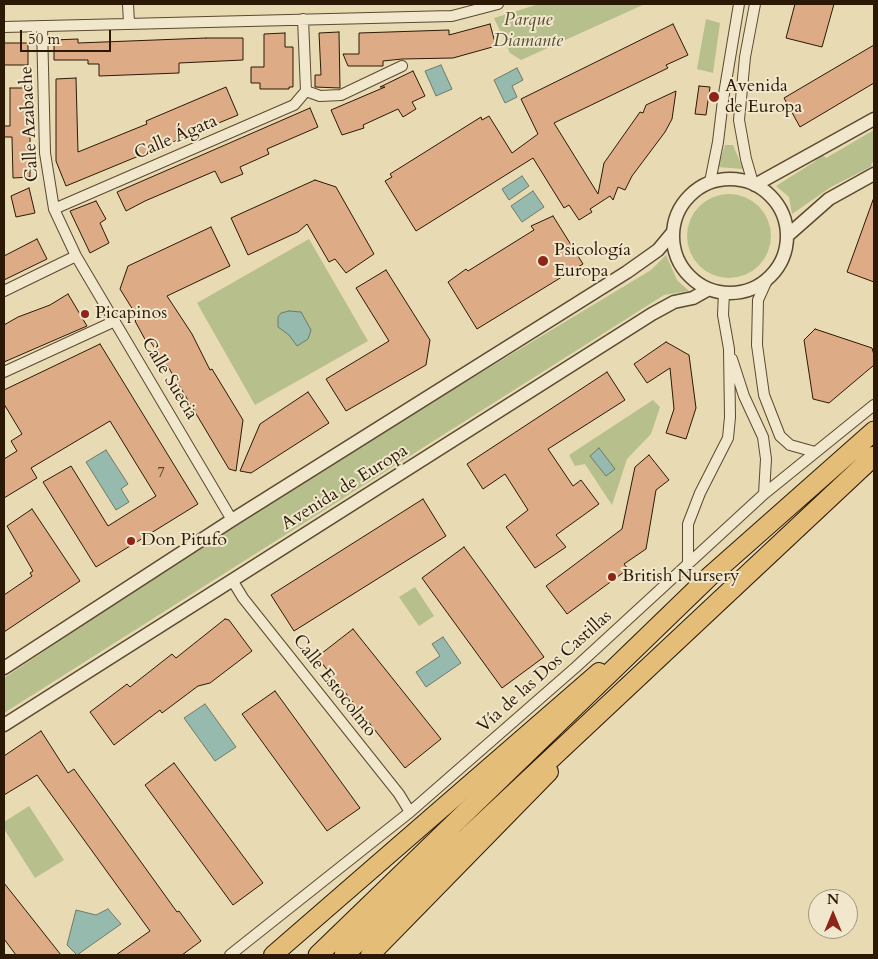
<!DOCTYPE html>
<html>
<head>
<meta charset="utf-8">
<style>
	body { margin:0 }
	#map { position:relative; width:878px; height:959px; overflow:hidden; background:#e8dab2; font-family:Cardo,serif }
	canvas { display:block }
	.frame { position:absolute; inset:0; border:5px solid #2c1905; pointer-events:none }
	.north { position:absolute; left:808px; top:889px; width:50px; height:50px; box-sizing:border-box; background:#f0e7cd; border:1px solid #a2957d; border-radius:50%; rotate:0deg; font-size:14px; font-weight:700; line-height:20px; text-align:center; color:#2c1905 }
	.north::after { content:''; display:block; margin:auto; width:18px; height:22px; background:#8f2418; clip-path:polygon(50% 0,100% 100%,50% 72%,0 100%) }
	.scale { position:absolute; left:20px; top:30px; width:91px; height:22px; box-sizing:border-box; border:2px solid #2c1905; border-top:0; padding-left:6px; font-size:15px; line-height:18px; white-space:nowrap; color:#2c1905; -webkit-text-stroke:4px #f0e7cd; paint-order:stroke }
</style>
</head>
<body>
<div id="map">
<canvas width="878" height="959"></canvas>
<div class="frame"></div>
<div class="north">N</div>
<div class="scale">50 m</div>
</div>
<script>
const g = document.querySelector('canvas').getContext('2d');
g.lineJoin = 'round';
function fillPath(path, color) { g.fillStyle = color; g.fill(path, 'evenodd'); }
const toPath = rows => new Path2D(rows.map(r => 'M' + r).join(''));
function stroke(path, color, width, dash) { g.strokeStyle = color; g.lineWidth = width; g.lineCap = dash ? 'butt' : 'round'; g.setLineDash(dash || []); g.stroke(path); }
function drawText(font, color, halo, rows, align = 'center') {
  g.font = font + ' Cardo,serif'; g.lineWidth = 4; g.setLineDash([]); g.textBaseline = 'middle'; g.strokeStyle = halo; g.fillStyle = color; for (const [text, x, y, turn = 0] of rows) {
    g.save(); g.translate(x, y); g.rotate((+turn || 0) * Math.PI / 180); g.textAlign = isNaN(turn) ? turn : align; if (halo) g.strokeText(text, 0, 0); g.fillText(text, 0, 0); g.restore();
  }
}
fillPath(toPath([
	[539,4,645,4,521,60,510,53,494,18],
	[706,19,720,23,713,73,697,69],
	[874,130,874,161,871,164,872,166,831,187,792,214,789,197,776,186,814,162,822,154,826,158],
	[725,145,733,145,743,169,718,167],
	'687 236a42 42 0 1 1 84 0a42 42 0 1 1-84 0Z',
	[309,239,368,341,255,405,197,303],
	[666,255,677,280,689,291,664,295,4,713,4,678,278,495,651,270],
	[653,400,660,407,651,434,627,459,612,505,585,464,575,466,569,455],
	[415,587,434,616,419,626,399,597],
	[29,806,64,860,35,878,4,829,4,822]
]), '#b7bf8c');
const water = toPath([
	[441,65,452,89,436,96,425,71,441,65],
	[517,68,523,80,512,86,517,97,505,103,494,80,517,68],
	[522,176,529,186,509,200,502,189,522,176],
	[533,191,544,207,522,222,511,206,533,191],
	[289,311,301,312,311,330,308,339,297,346,289,335,278,327,278,317,281,313,289,311],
	[599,448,615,469,606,476,590,456,599,448],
	[106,450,128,484,121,489,129,502,116,510,86,462,106,450],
	[443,637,461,663,426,687,416,672,440,656,432,644,443,637],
	[205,704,236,747,215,761,184,718,205,704],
	[108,909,121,924,77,955,67,945,76,910,96,915,108,909]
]);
fillPath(water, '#97baae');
stroke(water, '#6c7a6a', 1);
const building = toPath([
	[795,4,834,4,822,47,786,38,795,4],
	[490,24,496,46,453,58,402,59,383,61,383,66,348,66,343,54,359,54,359,33,449,30,449,35,490,24],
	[673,24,688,55,666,65,668,68,554,123,598,194,604,163,640,112,643,113,646,105,676,91,672,119,665,132,632,176,625,190,618,187,613,200,610,196,590,209,592,212,579,220,569,205,564,208,533,158,416,231,385,181,392,177,390,174,481,117,482,120,489,116,512,153,538,134,521,99,673,24],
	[339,32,340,88,315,87,315,75,321,75,319,33,339,32],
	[285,33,285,47,293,47,293,87,289,87,289,89,260,89,260,83,251,83,251,67,264,67,264,34,285,33],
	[206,38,243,38,243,60,179,63,179,73,99,76,99,64,88,64,88,60,54,60,54,40,78,39,78,43,206,38],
	[4,43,28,43,28,65,4,65,4,43],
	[874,45,874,83,800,127,784,98,874,45],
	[413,71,425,96,412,102,416,109,403,117,398,109,363,125,364,128,342,135,331,110,385,87,380,87,413,71],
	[76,78,78,152,147,124,146,121,226,87,238,115,66,186,56,161,56,79,76,78],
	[699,86,710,87,706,115,695,114,699,86],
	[10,88,30,88,30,177,13,178,12,137,4,137,4,126,10,126,10,88],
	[310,108,318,127,267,149,269,154,240,167,243,174,221,183,215,171,145,201,126,211,117,192,310,108],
	[315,180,336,187,374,254,346,273,335,259,329,262,307,224,298,232,248,255,231,218,315,180],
	[29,188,35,213,16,217,11,196,29,188],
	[873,200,874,200,874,282,847,272,873,200],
	[96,201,106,219,100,223,109,243,90,253,70,211,96,201],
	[553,216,583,264,477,329,448,282,466,269,468,271,534,230,531,226,553,216],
	[211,227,230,266,167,296,192,334,210,370,212,369,243,420,236,471,229,469,167,365,162,368,157,360,160,356,150,341,147,343,135,321,138,318,120,289,128,266,211,227],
	[37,239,47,259,4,280,4,256,37,239],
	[386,270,430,340,426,365,346,411,326,379,389,341,356,288,386,270],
	[68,294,87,326,4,362,4,325,18,317,50,305,68,294],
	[815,329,872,348,874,355,874,365,829,403,813,399,804,340,815,329],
	[666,342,689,355,696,408,686,439,666,433,674,409,670,368,647,383,634,364,666,342],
	[100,344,198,504,96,567,43,482,71,466,108,526,156,496,110,421,31,468,37,478,4,498,4,459,17,451,11,441,22,434,4,404,4,390,100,344],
	[607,372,625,400,548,449,573,486,581,480,599,504,556,535,566,547,535,568,506,527,528,510,505,474,483,489,467,464,607,372],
	[308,392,329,423,251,473,240,471,260,424,308,392],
	[649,455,669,480,656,490,646,549,624,564,628,569,567,614,546,586,622,529,635,467,649,455],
	[423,499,446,536,294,631,271,595,423,499],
	[32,509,80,581,4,632,4,595,32,576,30,573,33,571,7,526,32,509],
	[464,547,544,657,502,688,422,578,464,547],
	[225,619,229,620,252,651,210,683,198,686,162,713,160,710,114,745,90,712,127,684,130,687,172,654,176,658,225,619],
	[353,629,441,739,405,768,317,657,353,629],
	[275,691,360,808,327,831,242,714,275,691],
	[41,731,68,773,74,769,177,912,179,911,201,941,182,955,116,955,150,931,37,775,4,795,4,756,41,731],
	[174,763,263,883,233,905,145,785,174,763],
	[4,883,61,955,16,955,4,939,4,883]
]);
fillPath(building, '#ddac86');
stroke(building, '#2c1905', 1);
const minor = toPath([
	[128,4,129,23],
	[42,26,45,153,54,209,76,256,232,520],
	[4,27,452,16,498,4],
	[306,91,320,96,341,95,402,66],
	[710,182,718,142,723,100,739,4],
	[753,183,746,159,739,120,745,57,755,4],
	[54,209,294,105,306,91,303,19],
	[768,278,758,300,757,345,764,395,780,436,790,445,815,452],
	[4,291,76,256],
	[732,359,744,396,763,437,766,459,764,494],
	[4,372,115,321],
	[688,563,688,524,700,493,728,438,730,417,729,349,723,315,724,292],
	[232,580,243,598,399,794,410,812],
	[230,955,410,812,576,667,764,494,874,405]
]);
const tertiary = toPath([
	'673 236a57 57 0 1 1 114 0a57 57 0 1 1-114 0Z',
	[755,185,874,119],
	[787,236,829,199,874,174],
	[4,668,232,520,627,272,658,250,673,232],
	[4,725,652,314,674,302,693,298,709,289]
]);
const trunk = toPath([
	[273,955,599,672],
	[370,955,549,772]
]);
const motorway = toPath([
	[318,955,709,577,874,431],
	[344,955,445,858,874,456]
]);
stroke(minor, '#5b4930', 12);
stroke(tertiary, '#5b4930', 15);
stroke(trunk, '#2c1905', 20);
stroke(motorway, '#2c1905', 21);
stroke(minor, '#f0e7cd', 10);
stroke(tertiary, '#f0e7cd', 12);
stroke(trunk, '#e4bd79', 18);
stroke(motorway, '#e4bd79', 19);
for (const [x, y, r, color] of [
	[714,97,6,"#8f2418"],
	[543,261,6,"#8f2418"],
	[85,314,5,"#8f2418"],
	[131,541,5,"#8f2418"],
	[612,577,5,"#8f2418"]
]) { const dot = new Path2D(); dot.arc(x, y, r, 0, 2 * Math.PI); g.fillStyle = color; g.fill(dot); stroke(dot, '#f0e7cd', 2); }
drawText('15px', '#583e25', null, [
	["7",161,474]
]);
drawText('italic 18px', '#564b2e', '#f0e7cd', [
	["Parque",528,21],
	["Diamante",528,42]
]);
drawText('18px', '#2c1905', '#f0e7cd', [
	["Avenida",725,87],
	["de Europa",725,108],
	["Psicología",554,251],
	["Europa",554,272],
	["Picapinos",95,314],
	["Don Pitufo",141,541],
	["British Nursery",622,577]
], 'left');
drawText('18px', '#2c1905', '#f0e7cd', [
	["Calle Azabache",30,124,-93],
	["Calle Ágata",176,138,-23],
	["Calle Suecia",169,379,59],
	["Avenida de Europa",345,488,-32],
	["Vía de las Dos Castillas",545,672,-42],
	["Calle Estocolmo",334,686,52]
]);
</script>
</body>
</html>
